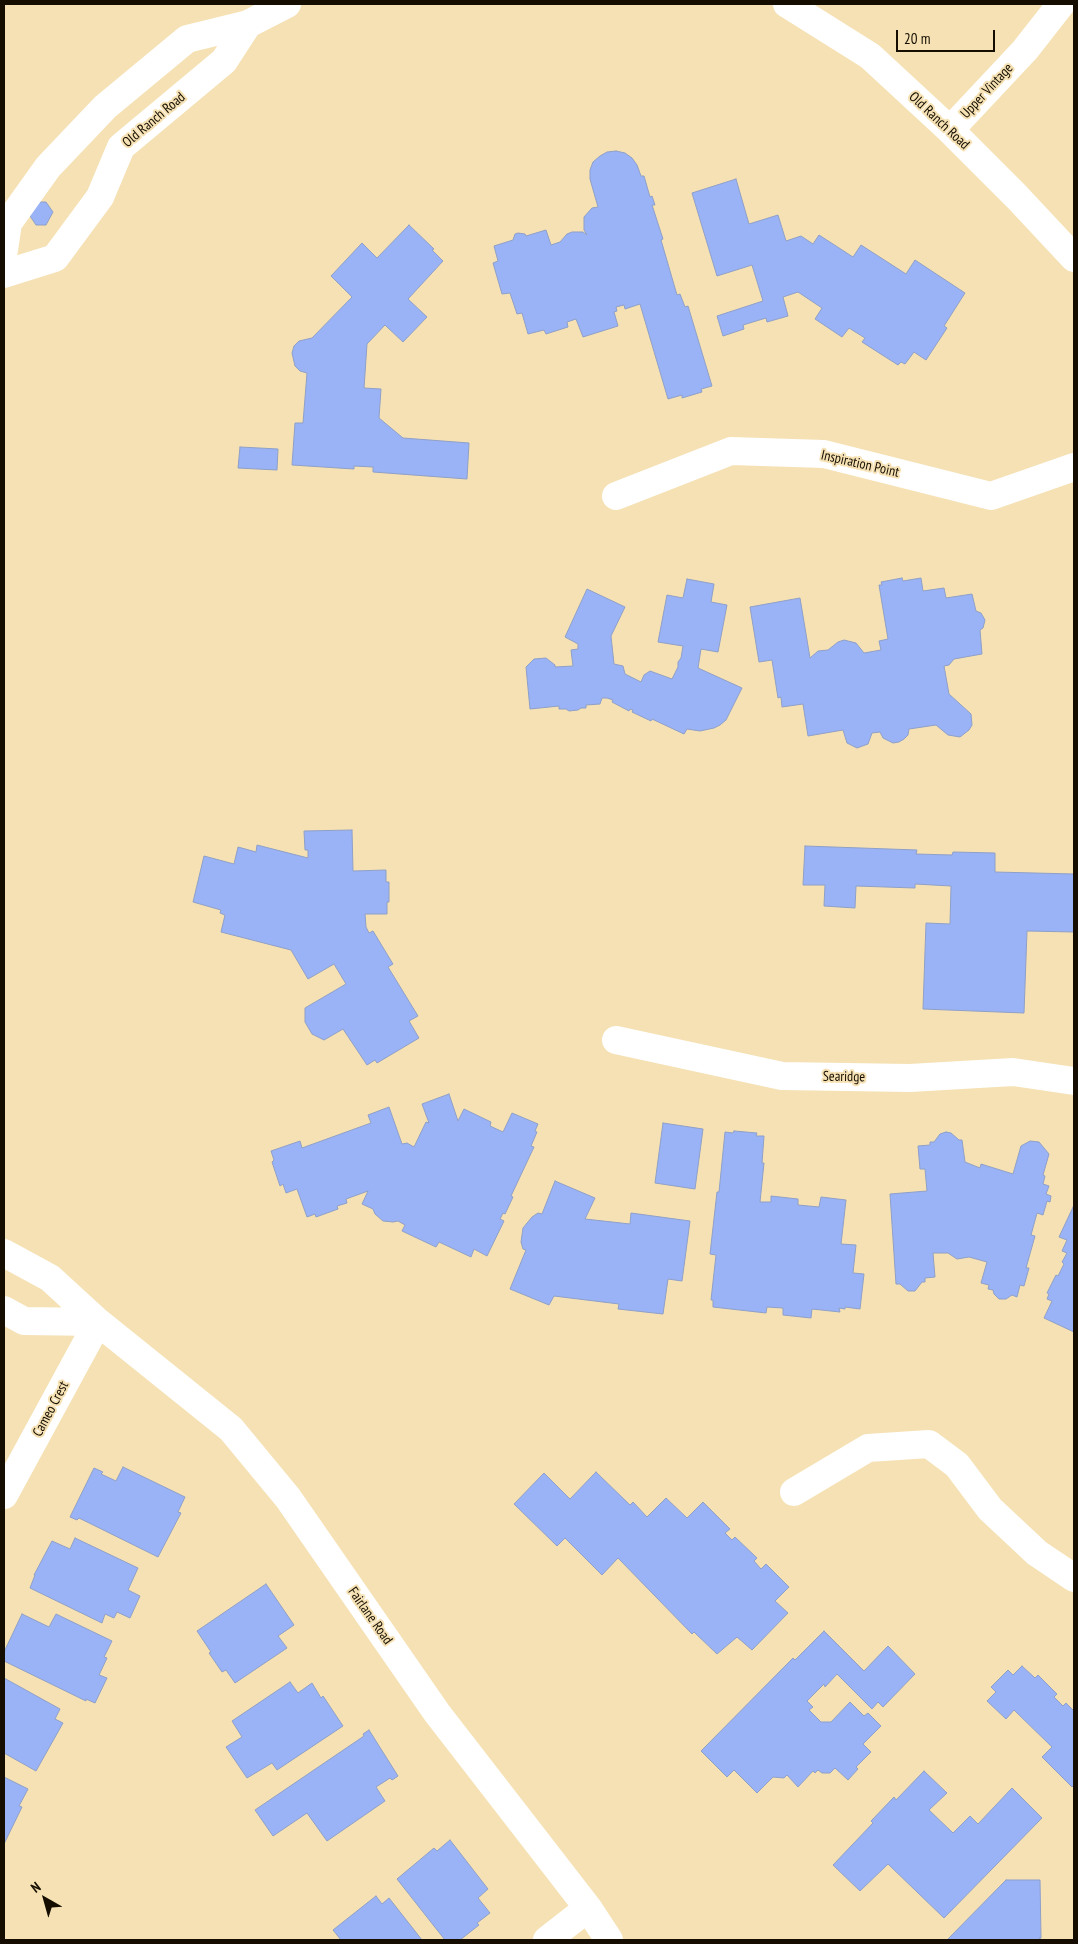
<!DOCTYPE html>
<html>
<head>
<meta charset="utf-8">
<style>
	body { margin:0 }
	#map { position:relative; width:1078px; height:1944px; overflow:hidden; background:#f5e1b3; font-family:"PT Sans Narrow",sans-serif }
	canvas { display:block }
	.frame { position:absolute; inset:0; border:5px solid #140d00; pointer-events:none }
	.north { position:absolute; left:20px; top:1874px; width:50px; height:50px; -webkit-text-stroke:4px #f5e1b3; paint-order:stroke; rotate:322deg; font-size:14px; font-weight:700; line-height:20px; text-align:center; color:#140d00 }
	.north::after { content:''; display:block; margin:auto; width:18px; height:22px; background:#140d00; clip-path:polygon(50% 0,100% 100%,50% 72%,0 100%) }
	.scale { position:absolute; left:896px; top:30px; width:99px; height:22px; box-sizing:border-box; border:2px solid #140d00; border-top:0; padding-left:6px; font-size:15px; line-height:18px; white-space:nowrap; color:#140d00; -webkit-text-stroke:4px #f5e1b3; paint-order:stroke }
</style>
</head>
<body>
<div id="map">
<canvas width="1078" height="1944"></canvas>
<div class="frame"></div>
<div class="north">N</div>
<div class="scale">20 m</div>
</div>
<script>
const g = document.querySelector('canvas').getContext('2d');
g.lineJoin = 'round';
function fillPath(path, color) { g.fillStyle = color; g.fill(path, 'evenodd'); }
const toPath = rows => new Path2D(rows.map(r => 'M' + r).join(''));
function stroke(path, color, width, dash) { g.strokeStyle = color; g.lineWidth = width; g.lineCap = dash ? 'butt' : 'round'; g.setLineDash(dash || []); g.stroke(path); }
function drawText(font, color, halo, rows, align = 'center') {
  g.font = font + ' "PT Sans Narrow",sans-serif'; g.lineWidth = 4; g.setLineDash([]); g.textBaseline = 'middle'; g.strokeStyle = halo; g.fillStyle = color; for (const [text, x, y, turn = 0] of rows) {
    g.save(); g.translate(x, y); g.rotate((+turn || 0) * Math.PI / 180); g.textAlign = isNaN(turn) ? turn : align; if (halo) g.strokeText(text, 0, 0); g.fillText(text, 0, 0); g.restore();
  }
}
const building = toPath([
	[616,151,625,153,632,158,637,165,641,176,644,176,650,197,652,196,655,205,652,205,663,239,661,240,677,295,680,294,685,307,688,306,712,386,701,389,702,392,682,398,682,395,668,399,640,304,625,309,624,305,616,307,617,311,614,312,618,326,583,337,576,319,567,322,568,327,546,334,544,330,528,334,522,313,517,314,510,293,502,294,493,263,498,261,494,246,513,240,515,234,518,233,525,234,526,236,546,230,551,245,560,242,567,234,572,232,583,232,587,235,584,230,584,217,592,208,598,207,590,179,590,170,593,162,600,156,607,152,616,151],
	[736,179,749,224,778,215,786,241,801,236,813,244,819,235,853,257,861,245,906,274,915,260,965,293,944,326,947,328,926,360,914,352,905,364,901,362,898,365,862,342,865,338,849,328,842,337,815,319,822,308,798,292,783,297,788,316,767,322,766,318,743,325,744,329,723,336,717,316,763,301,752,265,717,276,692,193,736,179],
	[35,202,46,202,53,212,46,225,36,225,28,213,35,202],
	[409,225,434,249,432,250,443,261,408,299,427,317,403,342,385,325,367,344,364,388,381,389,379,418,403,438,469,443,467,479,373,472,373,467,354,466,354,469,292,465,295,423,303,423,307,373,300,371,295,366,292,353,294,346,299,341,312,338,352,297,331,276,362,243,377,258,409,225],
	[240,447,278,449,277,470,238,468,240,447],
	[902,578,903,581,921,578,923,591,944,588,946,598,972,594,976,611,981,613,985,620,983,628,980,630,982,654,954,659,949,665,944,666,949,694,971,714,972,725,969,730,960,737,948,735,936,725,909,729,908,735,904,739,899,742,893,743,883,738,880,732,872,733,868,744,857,748,847,743,843,730,808,736,803,704,782,707,781,697,778,698,772,660,759,662,750,607,800,598,810,658,818,651,828,650,838,642,844,640,856,643,864,653,881,650,879,641,888,639,879,585,882,585,881,582,902,578],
	[687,579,714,584,711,602,727,605,718,652,701,649,698,668,742,688,726,720,720,725,714,728,700,731,687,729,684,734,652,719,651,721,632,712,633,710,630,709,629,711,612,702,613,700,607,698,602,698,600,704,586,705,586,708,581,708,578,710,569,711,566,709,559,709,559,706,530,709,526,667,534,659,546,658,555,665,555,667,573,666,571,650,578,649,578,644,565,637,587,589,625,607,611,636,614,664,623,666,625,674,641,682,644,675,650,671,672,679,678,667,678,662,681,658,683,646,658,642,667,595,683,598,687,579],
	[352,830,353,871,386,870,386,882,389,882,389,902,387,902,387,914,365,914,366,927,369,933,373,931,393,964,388,967,418,1016,409,1021,419,1038,377,1063,375,1060,367,1065,343,1029,324,1040,312,1034,305,1022,305,1008,346,984,334,964,308,979,291,950,221,932,225,915,220,913,221,910,193,902,204,856,234,864,238,847,256,852,257,845,308,858,308,850,305,850,304,831,352,830],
	[805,846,917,850,916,854,952,855,953,852,995,853,995,872,1074,874,1074,932,1027,931,1024,1013,923,1009,926,923,950,924,951,886,915,884,915,888,856,886,855,908,824,906,825,885,803,885,805,846],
	[449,1094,458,1121,464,1109,491,1122,490,1126,503,1132,512,1113,538,1124,535,1131,537,1132,531,1146,534,1147,511,1196,513,1197,505,1214,503,1213,500,1219,504,1221,487,1256,474,1249,471,1257,439,1242,436,1247,402,1231,405,1225,398,1221,393,1222,383,1221,375,1214,373,1209,362,1204,368,1191,346,1199,347,1203,337,1206,338,1209,316,1217,315,1214,307,1217,297,1189,286,1193,283,1184,280,1186,272,1162,274,1160,271,1151,300,1141,302,1148,371,1123,368,1115,389,1107,402,1144,407,1143,414,1147,426,1122,429,1123,422,1104,449,1094],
	[663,1123,703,1129,695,1189,655,1183,663,1123],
	[734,1131,757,1133,756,1136,764,1136,762,1163,764,1163,760,1202,771,1202,771,1196,798,1199,798,1205,819,1207,821,1197,846,1200,841,1244,856,1245,853,1273,864,1274,860,1309,845,1307,845,1309,839,1308,840,1312,812,1309,811,1318,783,1315,783,1308,767,1307,766,1313,713,1307,713,1300,711,1300,716,1255,710,1254,717,1192,719,1192,725,1132,733,1133,734,1131],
	[946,1132,951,1133,959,1140,962,1140,965,1162,980,1168,981,1164,1013,1174,1021,1146,1030,1141,1039,1142,1049,1154,1043,1175,1045,1176,1043,1184,1049,1186,1046,1194,1051,1196,1050,1202,1047,1201,1043,1215,1037,1213,1031,1235,1035,1236,1026,1268,1029,1268,1024,1286,1020,1285,1017,1297,1012,1295,1006,1299,999,1299,994,1294,993,1290,988,1289,989,1285,981,1283,987,1262,969,1257,957,1259,948,1253,933,1253,935,1277,925,1278,925,1282,922,1282,915,1291,908,1291,900,1284,896,1284,890,1194,927,1191,925,1169,920,1169,918,1146,930,1145,930,1142,934,1142,940,1134,946,1132],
	[555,1181,595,1198,585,1219,630,1224,631,1213,690,1221,682,1281,668,1279,663,1314,618,1309,619,1304,554,1296,549,1305,510,1289,526,1250,523,1249,521,1242,523,1228,532,1217,538,1213,542,1214,555,1181],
	[1074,1205,1074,1332,1044,1318,1052,1301,1047,1299,1049,1294,1047,1293,1056,1275,1058,1276,1064,1264,1062,1262,1067,1253,1062,1251,1067,1240,1059,1237,1074,1205],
	[123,1467,185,1497,178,1512,181,1513,158,1557,79,1518,77,1520,70,1517,94,1468,103,1472,101,1474,116,1481,123,1467],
	[596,1472,630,1505,633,1502,647,1517,666,1498,687,1518,703,1502,730,1529,725,1533,732,1540,735,1537,757,1558,754,1561,761,1569,766,1564,789,1587,775,1601,788,1613,752,1650,737,1637,717,1654,694,1632,692,1634,618,1558,602,1575,565,1538,557,1546,514,1504,544,1473,570,1499,596,1472],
	[75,1538,138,1568,128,1590,140,1596,130,1618,117,1612,114,1618,105,1614,102,1623,30,1588,35,1575,34,1575,52,1541,70,1549,75,1538],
	[266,1584,294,1625,278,1636,287,1648,235,1683,226,1670,222,1672,209,1653,211,1652,197,1631,266,1584],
	[22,1614,49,1627,56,1614,112,1641,104,1657,107,1658,99,1675,107,1678,95,1703,86,1699,86,1701,4,1661,4,1652,22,1614],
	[824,1631,864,1671,888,1646,915,1674,883,1707,878,1702,872,1709,837,1674,825,1687,824,1684,807,1701,813,1707,809,1710,821,1722,831,1722,850,1702,864,1716,868,1713,881,1726,863,1744,871,1752,856,1767,858,1769,848,1780,835,1768,830,1773,822,1773,818,1770,815,1773,813,1771,798,1787,787,1775,784,1778,773,1777,757,1793,734,1770,727,1777,701,1751,793,1658,795,1660,824,1631],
	[1022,1666,1035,1678,1038,1675,1057,1694,1054,1697,1063,1706,1066,1703,1074,1711,1074,1785,1072,1787,1042,1757,1052,1747,1014,1710,1006,1719,987,1701,996,1692,991,1687,1008,1670,1013,1675,1022,1666],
	[4,1678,60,1709,55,1719,63,1723,36,1771,4,1753,4,1678],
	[290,1682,298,1693,312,1683,321,1698,323,1696,343,1726,277,1770,272,1763,247,1778,226,1747,242,1737,232,1721,290,1682],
	[369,1730,398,1776,392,1780,390,1778,376,1787,385,1801,327,1841,307,1813,273,1836,255,1810,364,1736,363,1734,369,1730],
	[924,1771,947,1793,929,1810,953,1833,970,1816,978,1824,1012,1788,1042,1818,944,1918,888,1864,860,1891,833,1865,873,1823,871,1821,894,1797,896,1800,924,1771],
	[4,1777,28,1789,19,1806,22,1807,4,1844,4,1777],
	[450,1840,488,1889,478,1898,490,1913,477,1923,479,1925,460,1940,445,1940,397,1879,434,1848,437,1851,450,1840],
	[1006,1880,1040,1880,1041,1938,1039,1938,1042,1940,947,1940,1006,1880],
	[376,1896,382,1904,389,1898,422,1940,341,1940,333,1930,376,1896]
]);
fillPath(building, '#9ab3f6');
stroke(building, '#8e9fc8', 1);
stroke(toPath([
	[787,4,870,56,950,130,1017,197,1074,258],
	[950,130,1025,50,1061,4],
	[4,250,8,223,48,167,105,107,187,39,248,24,287,4],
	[4,274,55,258,100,197,121,147,224,61,248,24],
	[616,496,731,451,824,454,991,496,1074,467],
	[616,1040,782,1076,910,1078,1013,1072,1074,1081],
	[4,1253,50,1278,98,1322,231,1429,288,1498,437,1713,588,1908,609,1940],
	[4,1310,24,1321,98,1322],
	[794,1492,868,1448,929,1444,957,1465,990,1509,1037,1553,1074,1578],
	[4,1495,98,1322],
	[547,1940,588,1908]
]), '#fff', 28);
drawText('14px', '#140d00', '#f5e1b3', [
	["Upper Vintage",987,91,-47],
	["Old Ranch Road",154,120,-40],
	["Old Ranch Road",939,121,43],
	["Inspiration Point",860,464,13],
	["Searidge",844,1077,1],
	["Cameo Crest",51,1409,-62],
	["Fairlane Road",370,1616,55]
]);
</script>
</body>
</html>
